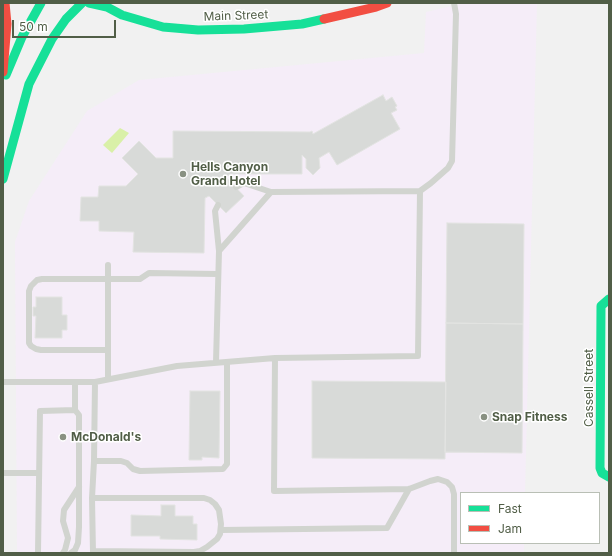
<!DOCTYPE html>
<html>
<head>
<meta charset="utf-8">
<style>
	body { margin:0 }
	#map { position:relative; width:612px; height:556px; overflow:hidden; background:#f1f1f1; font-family:Inter,sans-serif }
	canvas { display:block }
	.frame { position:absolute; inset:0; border:4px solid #515e47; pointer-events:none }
	.legend { position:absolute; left:460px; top:492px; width:140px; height:52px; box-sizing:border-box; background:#fff; border:1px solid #b9bfb5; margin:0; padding:5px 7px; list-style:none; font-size:12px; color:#515e47 }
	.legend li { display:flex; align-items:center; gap:8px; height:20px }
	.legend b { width:20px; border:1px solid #b9bfb5 }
	.scale { position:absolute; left:12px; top:20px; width:104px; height:18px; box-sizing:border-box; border:2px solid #515e47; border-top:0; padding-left:5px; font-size:12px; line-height:14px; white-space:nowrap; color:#515e47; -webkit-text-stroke:3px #fff; paint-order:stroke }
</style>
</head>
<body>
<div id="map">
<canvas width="612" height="556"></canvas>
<div class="frame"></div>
<ul class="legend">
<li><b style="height:5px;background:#16e098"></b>Fast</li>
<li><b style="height:5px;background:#f24e42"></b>Jam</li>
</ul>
<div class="scale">50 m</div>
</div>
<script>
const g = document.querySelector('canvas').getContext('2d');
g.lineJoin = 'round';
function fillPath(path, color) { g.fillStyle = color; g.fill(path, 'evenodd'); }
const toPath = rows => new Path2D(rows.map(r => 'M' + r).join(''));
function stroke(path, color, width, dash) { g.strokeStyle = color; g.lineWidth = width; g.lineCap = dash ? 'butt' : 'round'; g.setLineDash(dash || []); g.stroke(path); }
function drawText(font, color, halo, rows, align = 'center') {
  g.font = font + ' Inter,sans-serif'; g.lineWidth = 3; g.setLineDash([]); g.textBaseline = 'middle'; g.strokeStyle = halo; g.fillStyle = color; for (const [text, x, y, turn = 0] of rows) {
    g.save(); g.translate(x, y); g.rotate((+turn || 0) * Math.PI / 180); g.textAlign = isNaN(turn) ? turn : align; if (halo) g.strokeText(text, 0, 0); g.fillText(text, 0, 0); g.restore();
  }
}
fillPath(toPath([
	[465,3,537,3,525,493,461,493,461,543,524,543,524,553,17,553,15,242,29,201,87,111,139,80,424,53,426,12]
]), '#f5edf8');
fillPath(toPath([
	[120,128,129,133,112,153,103,145]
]), '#d9f0a8');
const building = toPath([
	[383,95,386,101,392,97,397,106,395,107,397,110,391,113,400,129,337,165,329,152,319,158,320,168,313,175,306,168,306,159,302,155,302,174,230,174,226,177,244,196,226,213,209,196,205,198,204,253,133,252,134,232,99,231,99,221,80,221,81,197,98,197,99,186,126,186,138,174,122,158,139,141,156,158,173,158,173,131,310,132,312,131,313,134,383,95],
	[447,223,524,224,523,324,446,323,447,223],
	[36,297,62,297,62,315,67,315,67,330,62,330,62,338,35,338,36,316,33,316,33,307,36,307,36,297],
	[446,323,523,324,522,453,445,452,446,323],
	[312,381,446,382,445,459,312,458,312,381],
	[190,391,220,391,219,458,202,457,202,460,189,460,190,391],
	[161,505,175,505,175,516,193,516,193,524,197,524,197,540,160,539,160,536,131,536,131,515,161,516,161,505]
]);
fillPath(building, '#d8dad8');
stroke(building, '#e3e4e2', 1);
stroke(toPath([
	[236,187,244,183,271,192],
	[218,205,215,211,219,251],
	[108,350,41,350,36,349,31,346,29,343,29,291,31,286,37,280,42,279,140,279,149,273,218,274],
	[275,358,274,491,409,489,430,481,438,479,447,482,452,487,454,494,454,553],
	[216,362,219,251,271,192,420,191,431,183,448,168,452,161,456,14,454,3],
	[108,378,108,265],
	[3,382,95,382,177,366,275,358,418,356,420,191],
	[94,461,121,461,127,463,133,469,140,471,223,469,227,464,227,362],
	[3,473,39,473],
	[92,498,204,498,210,500,215,504,219,510,221,524,220,534,217,539,207,547,200,551,194,552,93,551],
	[221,530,387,528,409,489],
	[38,553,40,411,75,410,75,383],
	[63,553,65,550,68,538,63,521,64,510,79,487],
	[71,553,75,550,78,543,79,527,79,415,75,410],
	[93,553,92,498,94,461,95,382]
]), '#d1d4cf', 6);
stroke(toPath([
	[89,3,107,7,122,15,163,27,198,30,244,29,302,24,324,19],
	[6,75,22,37,41,3],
	[3,179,29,84,52,39,66,19,82,3],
	[609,299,601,306,600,468,602,473,609,477]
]), '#16e098', 9);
stroke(toPath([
	[324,19,376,7,387,3],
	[3,72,7,24,5,3]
]), '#f24e42', 9);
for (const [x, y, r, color] of [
	[183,174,4,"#899182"],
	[484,417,4,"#899182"],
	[63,437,4,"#899182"]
]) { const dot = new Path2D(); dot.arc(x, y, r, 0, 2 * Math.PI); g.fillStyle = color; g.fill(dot); stroke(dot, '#fff', 1.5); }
drawText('12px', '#515e47', '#fff', [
	["Main Street",236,16,-2],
	["Cassell Street",589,388,-90]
]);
drawText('bold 12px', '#515e47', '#fff', [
	["Hells Canyon",191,167],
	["Grand Hotel",191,181],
	["Snap Fitness",492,417],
	["McDonald's",71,437]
], 'left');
</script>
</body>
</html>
